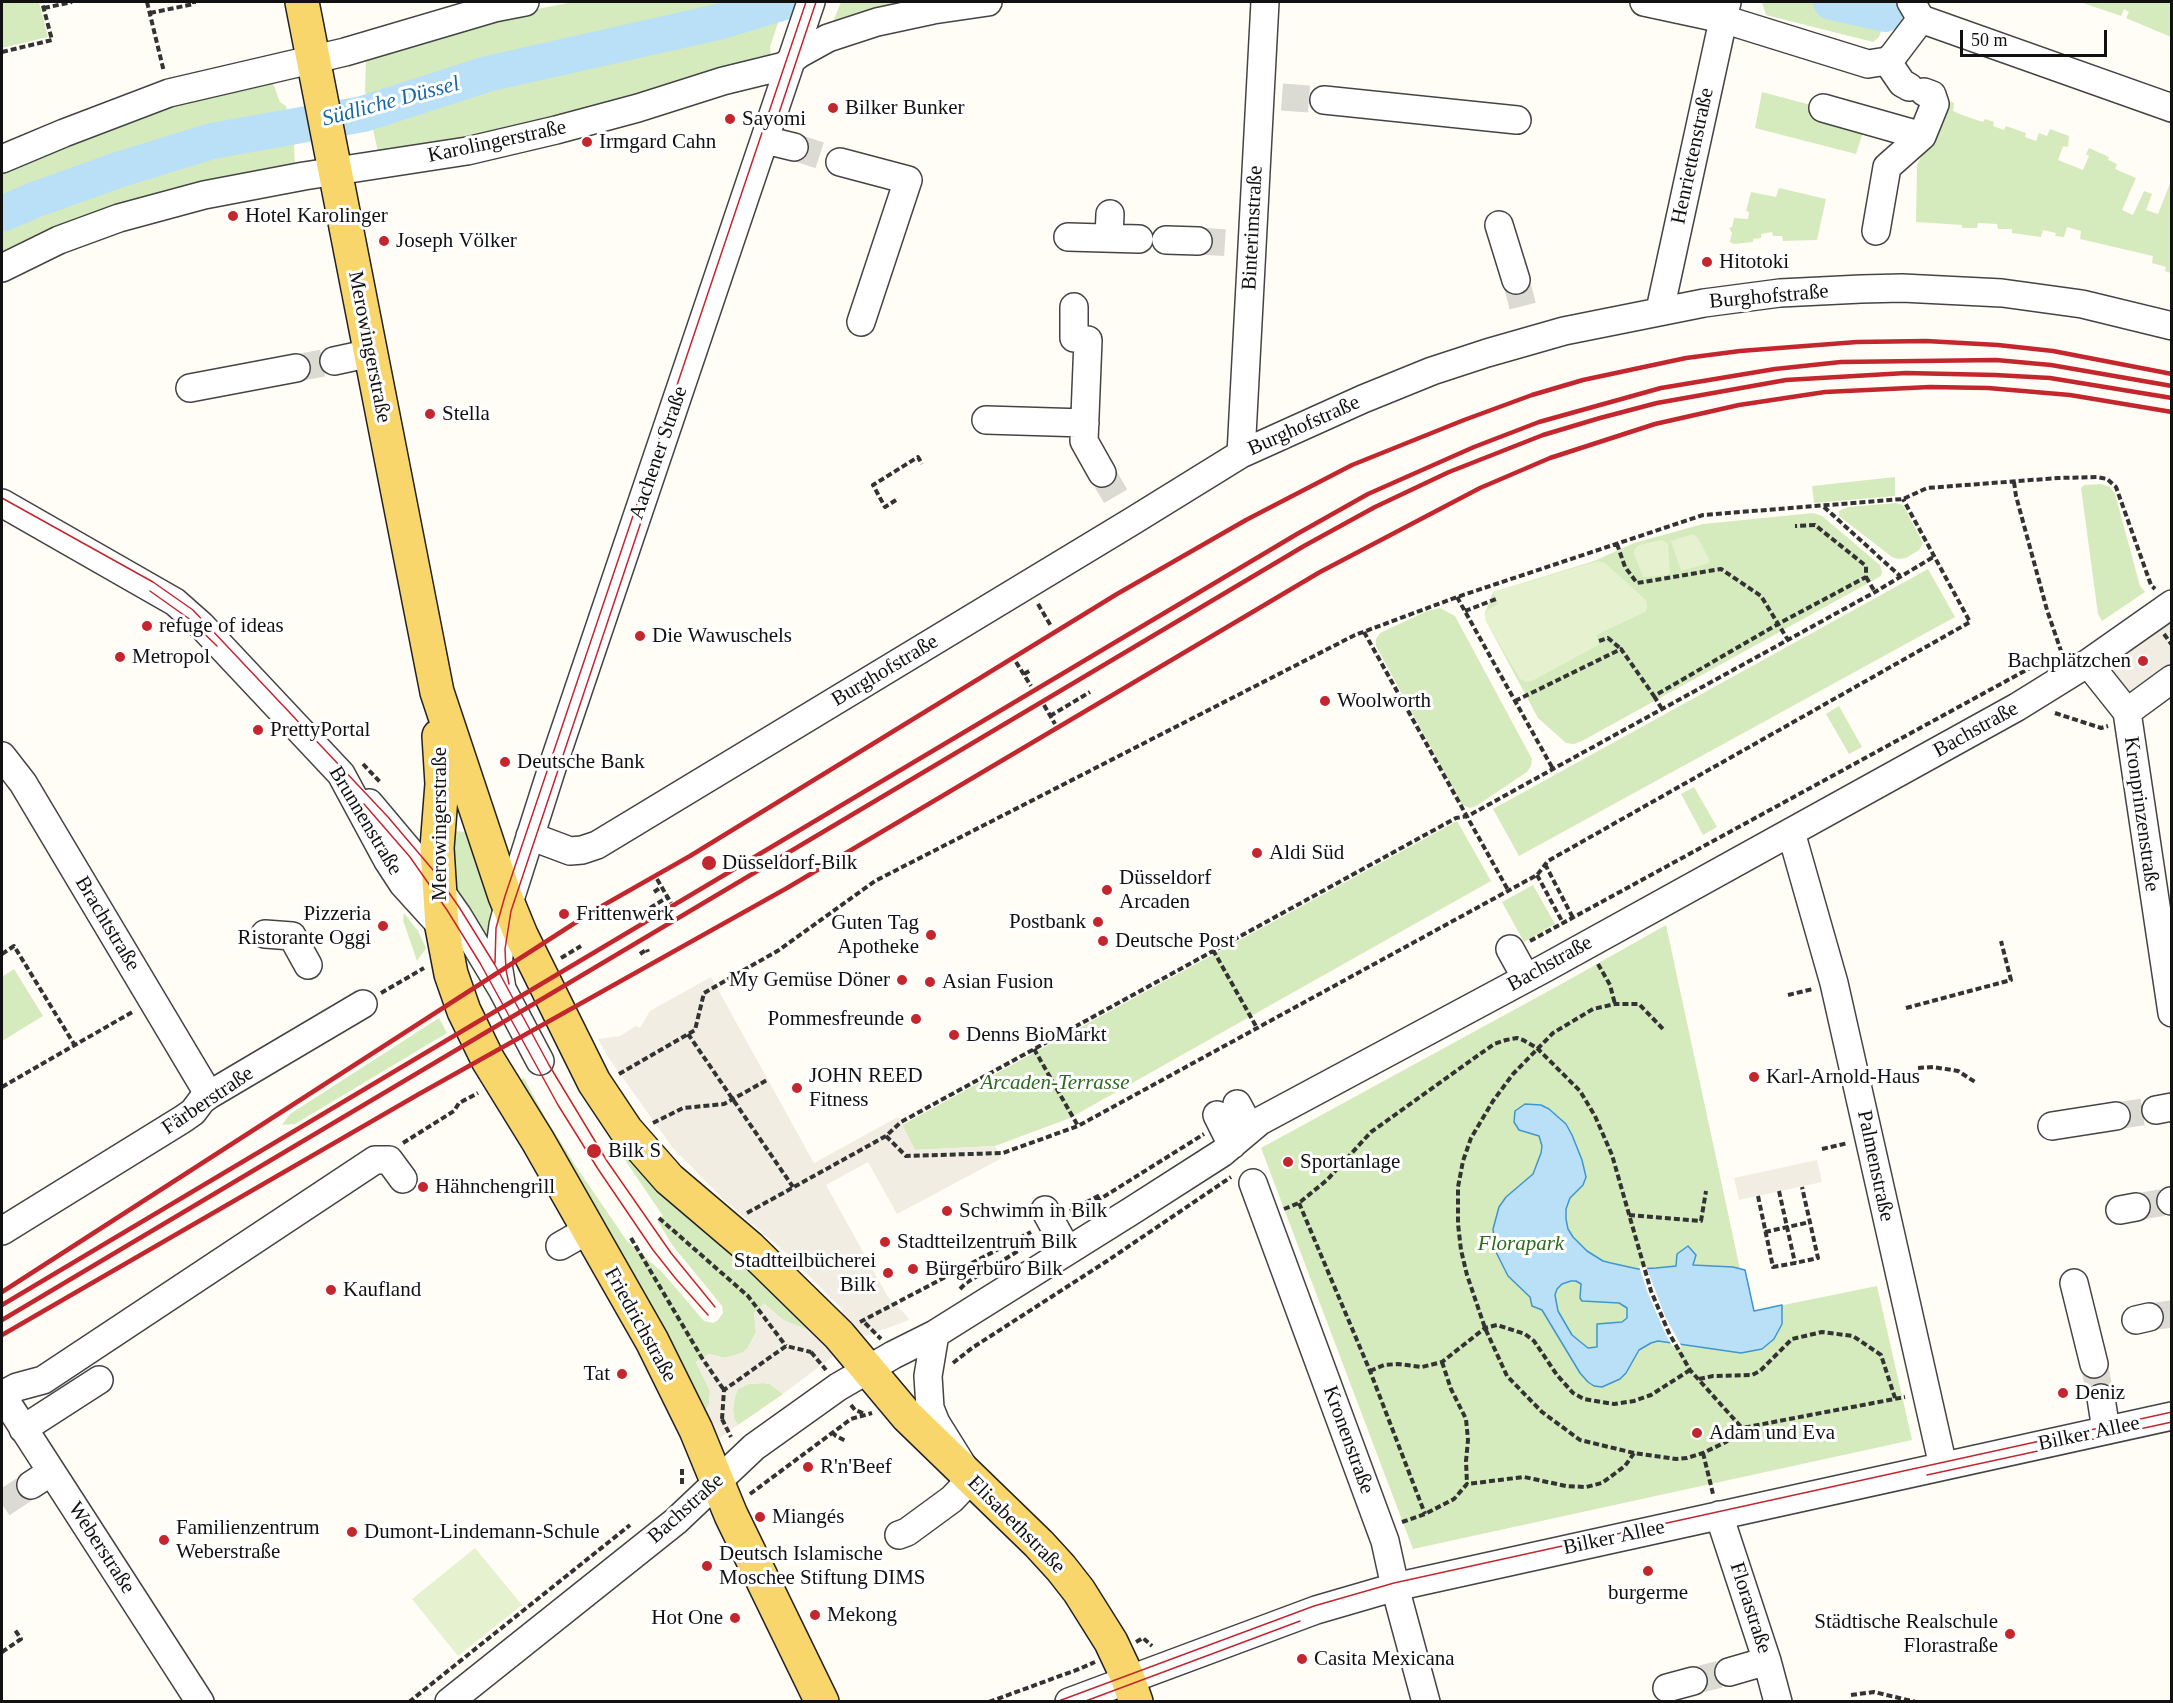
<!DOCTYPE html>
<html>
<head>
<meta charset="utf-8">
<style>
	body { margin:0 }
	#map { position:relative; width:2173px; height:1703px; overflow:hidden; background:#fffdf5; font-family:"Times New Roman",serif }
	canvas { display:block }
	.frame { position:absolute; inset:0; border:3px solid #111; pointer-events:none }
	.scale { position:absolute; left:1960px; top:30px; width:147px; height:27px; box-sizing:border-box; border:3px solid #111; border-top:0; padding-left:8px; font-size:18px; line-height:21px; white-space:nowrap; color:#111; -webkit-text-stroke:4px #fff; paint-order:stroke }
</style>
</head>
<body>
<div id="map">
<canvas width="2173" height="1703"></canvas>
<div class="frame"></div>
<div class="scale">50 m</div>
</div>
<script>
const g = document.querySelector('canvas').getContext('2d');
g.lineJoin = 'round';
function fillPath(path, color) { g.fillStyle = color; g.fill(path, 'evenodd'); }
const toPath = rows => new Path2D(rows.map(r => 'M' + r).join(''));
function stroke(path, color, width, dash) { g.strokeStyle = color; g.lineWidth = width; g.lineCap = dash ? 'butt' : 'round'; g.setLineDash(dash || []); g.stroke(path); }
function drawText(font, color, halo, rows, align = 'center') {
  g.font = font + ' "Times New Roman",serif'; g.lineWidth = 6; g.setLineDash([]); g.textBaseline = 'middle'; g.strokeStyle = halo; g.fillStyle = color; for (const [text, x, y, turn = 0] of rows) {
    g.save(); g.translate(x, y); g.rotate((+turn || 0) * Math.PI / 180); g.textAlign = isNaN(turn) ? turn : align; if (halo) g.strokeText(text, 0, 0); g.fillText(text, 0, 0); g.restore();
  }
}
fillPath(toPath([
	[2,2,39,2,48,37,2,48],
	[573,2,785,2,770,47,772,64,638,105,379,157,365,91,366,61,507,15],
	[841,2,969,2,830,29],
	[1762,2,1891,2,1879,37,1873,42,1766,15],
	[2080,2,2171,2,2171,37,2126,18,2129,12,2124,9,2121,16],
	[270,75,280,102,286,106,294,142,295,172,2,263,2,167,184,99],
	[1762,92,1867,120,1856,154,1755,128],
	[1949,101,1954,103,1953,111,1962,115,1983,122,1985,119,1994,122,1993,126,2004,130,2006,126,2026,133,2025,137,2036,141,2039,133,2047,136,2050,129,2069,136,2068,147,2063,146,2058,160,2083,170,2089,156,2086,154,2089,148,2109,157,2108,160,2117,164,2115,169,2136,178,2122,210,2133,215,2144,191,2152,194,2146,210,2158,214,2171,181,2171,273,2165,271,2166,267,2152,263,2153,256,2080,239,2081,231,2067,227,2064,237,2055,236,2056,233,2043,230,2041,237,2012,233,2012,229,1998,229,1997,224,1978,223,1977,228,1962,228,1962,225,1916,222,1917,165],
	[1779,188,1826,199,1817,240,1783,241,1782,236,1773,236,1772,232,1761,234,1761,238,1753,239,1753,242,1734,244,1730,242,1732,233,1729,228,1732,227,1734,218,1748,219,1749,212,1746,211,1751,192,1776,197],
	[1895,477,1895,496,1814,503,1812,486],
	[2101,484,2110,487,2115,494,2140,586,2145,592,2102,621,2098,614,2081,488,2084,485],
	[1896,503,1903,505,1923,543,1919,550,1906,558,1898,559,1892,557,1839,516,1839,511,1848,507],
	[1813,513,1822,516,1880,565,1882,572,1881,576,1582,741,1574,744,1566,743,1538,718,1486,621,1485,613,1493,592,1594,561,1634,543,1703,524],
	[1928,569,1955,617,1519,856,1493,809],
	[1440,608,1455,616,1532,759,1531,766,1527,772,1476,806,1470,808,1462,805,1376,646,1376,639,1380,633,1427,611],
	[1839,706,1862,747,1849,754,1826,714],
	[1694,787,1717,827,1703,835,1681,794],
	[1457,821,1491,881,1070,1118,995,1146,915,1150,902,1125],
	[449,830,472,833,496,902,490,919,489,939,486,940,448,883],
	[1533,885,1555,924,1524,942,1502,902],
	[404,913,418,931,426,948,417,961,403,920],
	[1666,925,1740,1269,1745,1270,1754,1311,1877,1286,1912,1440,1413,1549,1261,1148,1565,982],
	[14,969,43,1016,2,1041,2,977],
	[439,1018,447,1033,295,1124,282,1125,290,1114],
	[567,1062,734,1249,813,1332,783,1320,764,1304,754,1313,756,1332,747,1349,742,1353,725,1358,709,1354,696,1362,710,1391,709,1404,705,1412,516,1082,524,1078,545,1117,579,1171,627,1241,662,1272,704,1321,713,1323,717,1321,723,1313,722,1306,673,1246,657,1220,663,1216,604,1129,569,1069],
	[763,1383,770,1384,783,1394,738,1425,734,1419,733,1409,735,1396,738,1389,749,1384]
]), '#d5ebbd');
fillPath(toPath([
	[1693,534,1698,538,1709,559,1709,563,1681,571,1671,541],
	[1662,540,1668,544,1670,573,1667,575,1643,577,1634,554,1634,550,1639,545],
	[1598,561,1605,563,1646,600,1647,608,1645,612,1596,635,1600,644,1532,681,1527,682,1520,679,1486,621,1485,617,1487,610,1498,604,1493,592],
	[475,1548,522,1605,458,1656,412,1599]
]), '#e6f2cf');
fillPath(toPath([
	[2171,620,2171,671,2135,698,2123,694,2111,669,2112,664],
	[711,977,814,1163,898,1117,915,1150,995,1146,1002,1158,897,1214,868,1162,826,1185,888,1297,906,1315,909,1320,866,1336,860,1335,838,1315,843,1310,786,1253,721,1197,672,1147,608,1057,598,1039,620,1036,636,1026,640,1028,650,1011],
	[1817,1160,1822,1182,1739,1200,1734,1178],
	[764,1303,783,1320,813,1332,836,1354,783,1394,770,1384,763,1383,749,1384,738,1389,735,1396,733,1409,734,1418,738,1425,720,1438,716,1435,705,1412,709,1404,710,1391,696,1362,709,1354,725,1358,742,1353,747,1349,756,1332,754,1313]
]), '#f1ede2');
const water = toPath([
	[1525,1104,1541,1105,1549,1109,1566,1124,1572,1135,1582,1160,1586,1177,1583,1185,1570,1198,1566,1209,1566,1219,1568,1229,1573,1237,1587,1251,1603,1261,1611,1263,1638,1269,1656,1268,1676,1266,1677,1254,1688,1246,1696,1255,1693,1265,1733,1267,1745,1270,1754,1311,1782,1305,1782,1324,1774,1339,1762,1349,1741,1353,1658,1341,1651,1343,1639,1350,1626,1373,1620,1379,1602,1387,1594,1386,1588,1382,1580,1373,1542,1310,1532,1306,1530,1297,1508,1276,1496,1252,1493,1229,1499,1207,1506,1197,1533,1174,1541,1153,1542,1146,1539,1136,1519,1130,1514,1122,1515,1111,1525,1104],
	[1571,1281,1576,1281,1581,1284,1580,1298,1582,1301,1619,1303,1627,1308,1627,1318,1622,1322,1597,1324,1597,1347,1588,1348,1572,1335,1558,1311,1555,1295,1557,1289,1562,1284,1571,1281]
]);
fillPath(water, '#b9e0f7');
stroke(water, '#3f96cf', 1.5);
fillPath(toPath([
	[1639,1266,1646,1266,1665,1316,1682,1347,1672,1346,1664,1331,1647,1291]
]), '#fffdf5');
stroke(toPath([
	[1831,2,1885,14],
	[2,214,34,200,118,170,212,141,363,114,487,74,718,22,784,2]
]), '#b9e0f7', 36);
stroke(toPath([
	[1282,97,1324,100],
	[794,147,840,162],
	[1198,241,1231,243],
	[1516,280,1526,319],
	[296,368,334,361],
	[1102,473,1119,502],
	[2116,1116,2156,1110],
	[2136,1207,2171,1201],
	[2149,1317,2172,1314],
	[2094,1364,2101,1398],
	[2,1504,31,1485],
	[1693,1681,1729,1672]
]), '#dbdad3', 27, [27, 14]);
const minor = toPath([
	[1644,2,1723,19,1868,64,1887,61,1893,56,1921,19],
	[1911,2,1921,19,2172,108],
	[1887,61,1902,83,1909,87],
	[1324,100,1517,120],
	[1823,108,1922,136],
	[765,140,794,147],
	[2,159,64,133,169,93,345,52,494,8,525,2],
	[840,162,908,180,861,322],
	[1499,225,1516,280],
	[1876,231,1887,167,1922,136,1935,104,1932,95,1924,92],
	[1068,237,1139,239],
	[1109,238,1110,214],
	[1166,240,1198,241],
	[2,268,59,240,119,218,204,195,304,176,467,151,556,130,638,108,723,81,784,66,799,54,828,38,877,22,933,10,988,2],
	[1074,307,1074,338,1088,340,1084,441,1102,473],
	[1660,310,1727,2],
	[334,361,371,353],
	[190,388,296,368],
	[986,420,1085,423],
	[1241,454,1265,2],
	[2,503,175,602,201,625,341,774,388,861,403,884,442,927],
	[2088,663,2127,712,2172,1013],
	[2127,712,2172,679],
	[2,756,23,783,209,1095],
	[369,803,427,872,458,916,502,989,540,1061],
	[1791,832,1834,983,1943,1466],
	[530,836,570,851,582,850,597,845,1131,522,1241,454,1363,399,1432,371,1487,353,1564,331,1704,303,1780,293,1861,289,1902,288,2002,293,2082,304,2172,326],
	[265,934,292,936,308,965],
	[1510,949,1526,978],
	[502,989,498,964,503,925,508,906,553,765,811,2],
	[1237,1104,1250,1128],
	[2156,1110,2172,1107],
	[1217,1115,1232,1145],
	[2052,1126,2116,1116],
	[1253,1183,1385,1541,1396,1591,1426,1702],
	[2171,1201,2172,1201],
	[1045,1210,1067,1250],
	[2120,1210,2136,1207],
	[2,1231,183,1119,193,1112,202,1100,209,1095,363,1004],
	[560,1246,588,1230],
	[2074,1283,2094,1364],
	[2136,1320,2149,1317],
	[2,1395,17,1387,43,1380,375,1160,389,1160,403,1179],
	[2,1395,200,1702],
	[2101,1398,2106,1430],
	[23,1429,99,1380],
	[31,1485,51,1472],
	[1719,1515,1767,1661,1778,1702],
	[899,1535,907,1532,952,1499,971,1479,936,1423,930,1408,928,1376,935,1334],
	[1729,1672,1767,1661],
	[1667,1688,1693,1681],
	[449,1702,676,1521,754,1447,838,1387,893,1355,935,1334,1133,1210,1222,1153,1260,1121,1547,967,2017,707,2088,663,2172,604],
	[1069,1702,1316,1610,1395,1587,2172,1416]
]);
const major = toPath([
	[302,2,437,692,505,896,521,935,594,1082,626,1130,669,1179,750,1248,839,1335,907,1416,1039,1544,1061,1568,1079,1591,1111,1642,1127,1676,1136,1702],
	[439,736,442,784,437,848,442,927,451,974,464,1011,488,1060,538,1141,652,1341,696,1430,731,1515,822,1702]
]);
stroke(minor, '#444', 30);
stroke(major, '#222', 36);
stroke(toPath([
	[147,2,164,72],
	[44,8,72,2],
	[150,13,194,4,194,2],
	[2,52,52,40,42,2],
	[2014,482,2016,496,2047,610,2061,651],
	[896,500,885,507,873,485,918,457,922,464],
	[1824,507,1900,576],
	[1617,544,1625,567,1637,583,1721,569,1761,596,1788,640],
	[1866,577,1875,592],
	[1457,597,1553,769],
	[1038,604,1051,626],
	[1465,611,1496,599],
	[1364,632,1508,890],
	[2164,634,2172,645],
	[1599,641,1608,638,1621,649],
	[1016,662,1031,686],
	[1024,674,1031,670],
	[1654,696,1662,709],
	[1515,701,1621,649,1654,696,1778,624,1866,577,1866,566,1815,525,1795,526],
	[1044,705,1055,724],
	[2055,713,2101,728,2108,726],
	[1050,716,1090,692],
	[363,764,380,782],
	[1545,864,1573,918],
	[1537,875,1563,923],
	[657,879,671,903],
	[654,892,661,887],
	[621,920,628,916,630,920,668,897],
	[1530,941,2052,656],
	[1213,950,1257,1028],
	[2,954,14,946,74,1044],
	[640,954,647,949,648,952],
	[561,958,581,946],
	[1598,964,1610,985,1615,1004],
	[381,993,424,968],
	[1788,995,1813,989],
	[1906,1008,2011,980,2001,941],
	[688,1034,793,1187],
	[1034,1049,1078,1126],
	[1918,1068,1933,1067,1958,1071,1975,1082],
	[619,1074,695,1030,704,993,779,950,875,881,1355,635,1457,597,1703,515,1903,499,1927,488,2058,478,2097,477,2107,479,2116,487,2151,585,2155,589],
	[2,1087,134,1011],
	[653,1123,683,1108,724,1104,767,1080],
	[886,1136,906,1156,1003,1153,1078,1126,1537,875,1548,861,1970,622,1903,499],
	[403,1143,454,1111,459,1103,478,1093],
	[1822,1149,1848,1143],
	[1779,1191,1795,1263],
	[1758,1196,1773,1267,1795,1263,1818,1258,1802,1187],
	[1299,1203,1370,1371,1425,1514],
	[1284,1209,1299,1203,1327,1180,1371,1132,1494,1044,1506,1040,1517,1038,1523,1040,1537,1048,1580,1091,1595,1116,1612,1155,1651,1291,1669,1333,1690,1370,1742,1428],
	[1070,1211,1100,1195],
	[747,1213,886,1136,901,1122,1445,824,1456,818,1468,816,1553,769,1875,592,1935,556],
	[1629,1215,1701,1221,1706,1191],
	[1073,1216,1204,1134],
	[659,1218,748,1296,786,1346],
	[1765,1232,1810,1222],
	[631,1238,702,1358,724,1390],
	[960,1289,966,1283,1036,1240],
	[860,1322,1031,1232],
	[865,1323,881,1339],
	[811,1352,826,1370],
	[1442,1362,1451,1389,1466,1419,1468,1440,1466,1461,1467,1484],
	[953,1363,972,1348,1107,1261,1231,1177],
	[1370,1371,1384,1365,1398,1364,1422,1367,1442,1362,1485,1328,1497,1325,1525,1334,1534,1341,1557,1375,1573,1393,1584,1399,1614,1404,1634,1401,1651,1395,1690,1370],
	[1699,1379,1713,1376,1752,1375,1760,1371,1792,1339,1822,1332,1853,1336,1881,1355,1895,1398],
	[851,1405,855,1410,865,1414],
	[722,1419,724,1390,786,1346,811,1352],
	[722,1419,731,1437],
	[832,1432,836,1436,846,1441],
	[1634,1453,1580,1440,1542,1412,1507,1376,1485,1328,1467,1275,1461,1250,1458,1224,1458,1187,1463,1161,1471,1138,1493,1101,1513,1074,1553,1033,1593,1009,1615,1004,1639,1004,1664,1030],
	[1703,1453,1713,1494],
	[682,1484,682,1468],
	[750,1494,851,1419,872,1413],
	[1402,1522,1425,1514,1454,1499,1467,1484,1524,1477,1566,1486,1586,1487,1602,1483,1625,1466,1634,1453,1676,1459,1687,1458,1703,1453,1726,1442,1742,1428,1905,1397],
	[1136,1642,1143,1638,1152,1646],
	[2,1652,21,1639,15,1630],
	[1851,1695,1874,1692,1916,1702],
	[409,1702,630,1525],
	[989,1702,1079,1669,1095,1662]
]), '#333', 4, [6, 3]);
stroke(minor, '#fff', 27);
stroke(major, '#f9d66b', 33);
stroke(toPath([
	[775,125,816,2],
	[2,498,153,582,193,610,388,817,433,870,459,907,495,965,549,1065,607,1161,671,1253,715,1307],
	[150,591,188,618,217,646],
	[364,804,410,857,447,910,480,963,558,1105,598,1169,653,1250,676,1279,708,1315],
	[495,963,496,928,505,896,806,2],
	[509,984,506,970,505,949,511,911,653,486],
	[1927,1475,2172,1422],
	[1056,1702,1314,1606,1394,1583,2172,1412],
	[1083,1702,1300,1621]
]), '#c4262e', 1.5);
stroke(toPath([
	[2,1292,595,910,690,856,1117,594,1246,520,1352,465,1464,420,1532,395,1583,380,1686,358,1740,351,1857,342,1926,341,1998,345,2053,351,2172,374],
	[2,1305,1297,534,1368,494,1474,447,1539,422,1661,388,1775,369,1841,362,1996,360,2051,365,2172,386],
	[2,1320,1304,546,1375,507,1449,472,1543,435,1600,418,1657,403,1786,380,1906,373,1995,375,2050,378,2172,398],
	[2,1335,419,1094,787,888,1320,572,1480,488,1550,458,1655,424,1739,405,1825,392,1930,387,1988,388,2070,395,2172,412]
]), '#c4262e', 4.5);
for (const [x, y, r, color] of [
	[833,108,6,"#c4262e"],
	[730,119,6,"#c4262e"],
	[587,142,6,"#c4262e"],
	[233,216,6,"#c4262e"],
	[384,241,6,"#c4262e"],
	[1707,262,6,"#c4262e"],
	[430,414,6,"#c4262e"],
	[147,626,6,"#c4262e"],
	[640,636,6,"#c4262e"],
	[120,657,6,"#c4262e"],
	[2143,661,6,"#c4262e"],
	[1325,701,6,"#c4262e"],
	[258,730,6,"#c4262e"],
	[505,762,6,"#c4262e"],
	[1257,853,6,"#c4262e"],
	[709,863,8,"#c4262e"],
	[1107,890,6,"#c4262e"],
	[564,914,6,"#c4262e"],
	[1098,922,6,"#c4262e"],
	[383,926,6,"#c4262e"],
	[931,935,6,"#c4262e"],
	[1103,941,6,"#c4262e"],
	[902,980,6,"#c4262e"],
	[930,982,6,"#c4262e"],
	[916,1019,6,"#c4262e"],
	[954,1035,6,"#c4262e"],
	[1754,1077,6,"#c4262e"],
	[797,1088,6,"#c4262e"],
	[594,1151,8,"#c4262e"],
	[1288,1162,6,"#c4262e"],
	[423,1187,6,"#c4262e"],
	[947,1211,6,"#c4262e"],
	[885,1242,6,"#c4262e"],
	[913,1269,6,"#c4262e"],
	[888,1273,6,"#c4262e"],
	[331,1290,6,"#c4262e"],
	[622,1374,6,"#c4262e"],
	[2063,1393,6,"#c4262e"],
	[1697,1433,6,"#c4262e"],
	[808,1467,6,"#c4262e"],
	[760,1517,6,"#c4262e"],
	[352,1532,6,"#c4262e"],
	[164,1540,6,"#c4262e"],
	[707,1566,6,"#c4262e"],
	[1648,1571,6,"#c4262e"],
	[815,1615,6,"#c4262e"],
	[735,1618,6,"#c4262e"],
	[2010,1634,6,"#c4262e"],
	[1302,1659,6,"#c4262e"]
]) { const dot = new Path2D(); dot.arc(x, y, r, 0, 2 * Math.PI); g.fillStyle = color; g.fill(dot); stroke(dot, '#fff', 2); }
drawText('21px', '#111', '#fff', [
	["Bilker Bunker",845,108],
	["Sayomi",742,119],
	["Irmgard Cahn",599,142],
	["Hotel Karolinger",245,216],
	["Joseph Völker",396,241],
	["Hitotoki",1719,262],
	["Stella",442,414],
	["refuge of ideas",159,626],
	["Die Wawuschels",652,636],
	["Metropol",132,657],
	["Bachplätzchen",2131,661,"right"],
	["Woolworth",1337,701],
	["PrettyPortal",270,730],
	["Deutsche Bank",517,762],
	["Aldi Süd",1269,853],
	["Düsseldorf-Bilk",722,863],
	["Düsseldorf",1119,878],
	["Arcaden",1119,902],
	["Pizzeria",371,914,"right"],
	["Ristorante Oggi",371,938,"right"],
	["Frittenwerk",576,914],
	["Postbank",1086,922,"right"],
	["Guten Tag",919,923,"right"],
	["Apotheke",919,947,"right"],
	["Deutsche Post",1115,941],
	["My Gemüse Döner",890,980,"right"],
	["Asian Fusion",942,982],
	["Pommesfreunde",904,1019,"right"],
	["Denns BioMarkt",966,1035],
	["JOHN REED",809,1076],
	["Fitness",809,1100],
	["Karl-Arnold-Haus",1766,1077],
	["Bilk S",608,1151],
	["Sportanlage",1300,1162],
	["Hähnchengrill",435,1187],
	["Schwimm in Bilk",959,1211],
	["Stadtteilzentrum Bilk",897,1242],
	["Stadtteilbücherei",876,1261,"right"],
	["Bilk",876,1285,"right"],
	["Bürgerbüro Bilk",925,1269],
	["Kaufland",343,1290],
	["Tat",610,1374,"right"],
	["Deniz",2075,1393],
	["Adam und Eva",1709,1433],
	["R'n'Beef",820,1467],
	["Miangés",772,1517],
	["Familienzentrum",176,1528],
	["Weberstraße",176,1552],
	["Dumont-Lindemann-Schule",364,1532],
	["Deutsch Islamische",719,1554],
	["Moschee Stiftung DIMS",719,1578],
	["burgerme",1648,1593,"center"],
	["Mekong",827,1615],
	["Hot One",723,1618,"right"],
	["Städtische Realschule",1998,1622,"right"],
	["Florastraße",1998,1646,"right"],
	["Casita Mexicana",1314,1659]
], 'left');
drawText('21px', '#111', '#fff', [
	["Karolingerstraße",497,142,-12],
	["Henriettenstraße",1693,156,-78],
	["Binterimstraße",1253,228,-87],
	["Burghofstraße",1769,297,-5],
	["Merowingerstraße",369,347,79],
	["Burghofstraße",1304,426,-24],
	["Aachener Straße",659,453,-71],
	["Burghofstraße",885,671,-31],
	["Bachstraße",1976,730,-29],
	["Kronprinzenstraße",2141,814,82],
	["Brunnenstraße",365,821,59],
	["Merowingerstraße",440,824,-90],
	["Brachtstraße",107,924,59],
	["Bachstraße",1550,964,-29],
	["Färberstraße",208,1101,-34],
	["Palmenstraße",1875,1166,78],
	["Friedrichstraße",640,1325,61],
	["Bilker Allee",2089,1434,-12],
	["Kronenstraße",1348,1440,70],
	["Bachstraße",686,1509,-42],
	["Elisabethstraße",1016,1525,45],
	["Bilker Allee",1614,1538,-12],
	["Weberstraße",101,1548,57],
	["Florastraße",1750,1608,72]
]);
drawText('italic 21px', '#2f6b1f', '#fff', [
	["Arcaden-Terrasse",1055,1083],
	["Florapark",1521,1244]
]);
drawText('italic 22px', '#1768a6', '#fff', [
	["Südliche Düssel",391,102,-15]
]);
</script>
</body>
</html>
